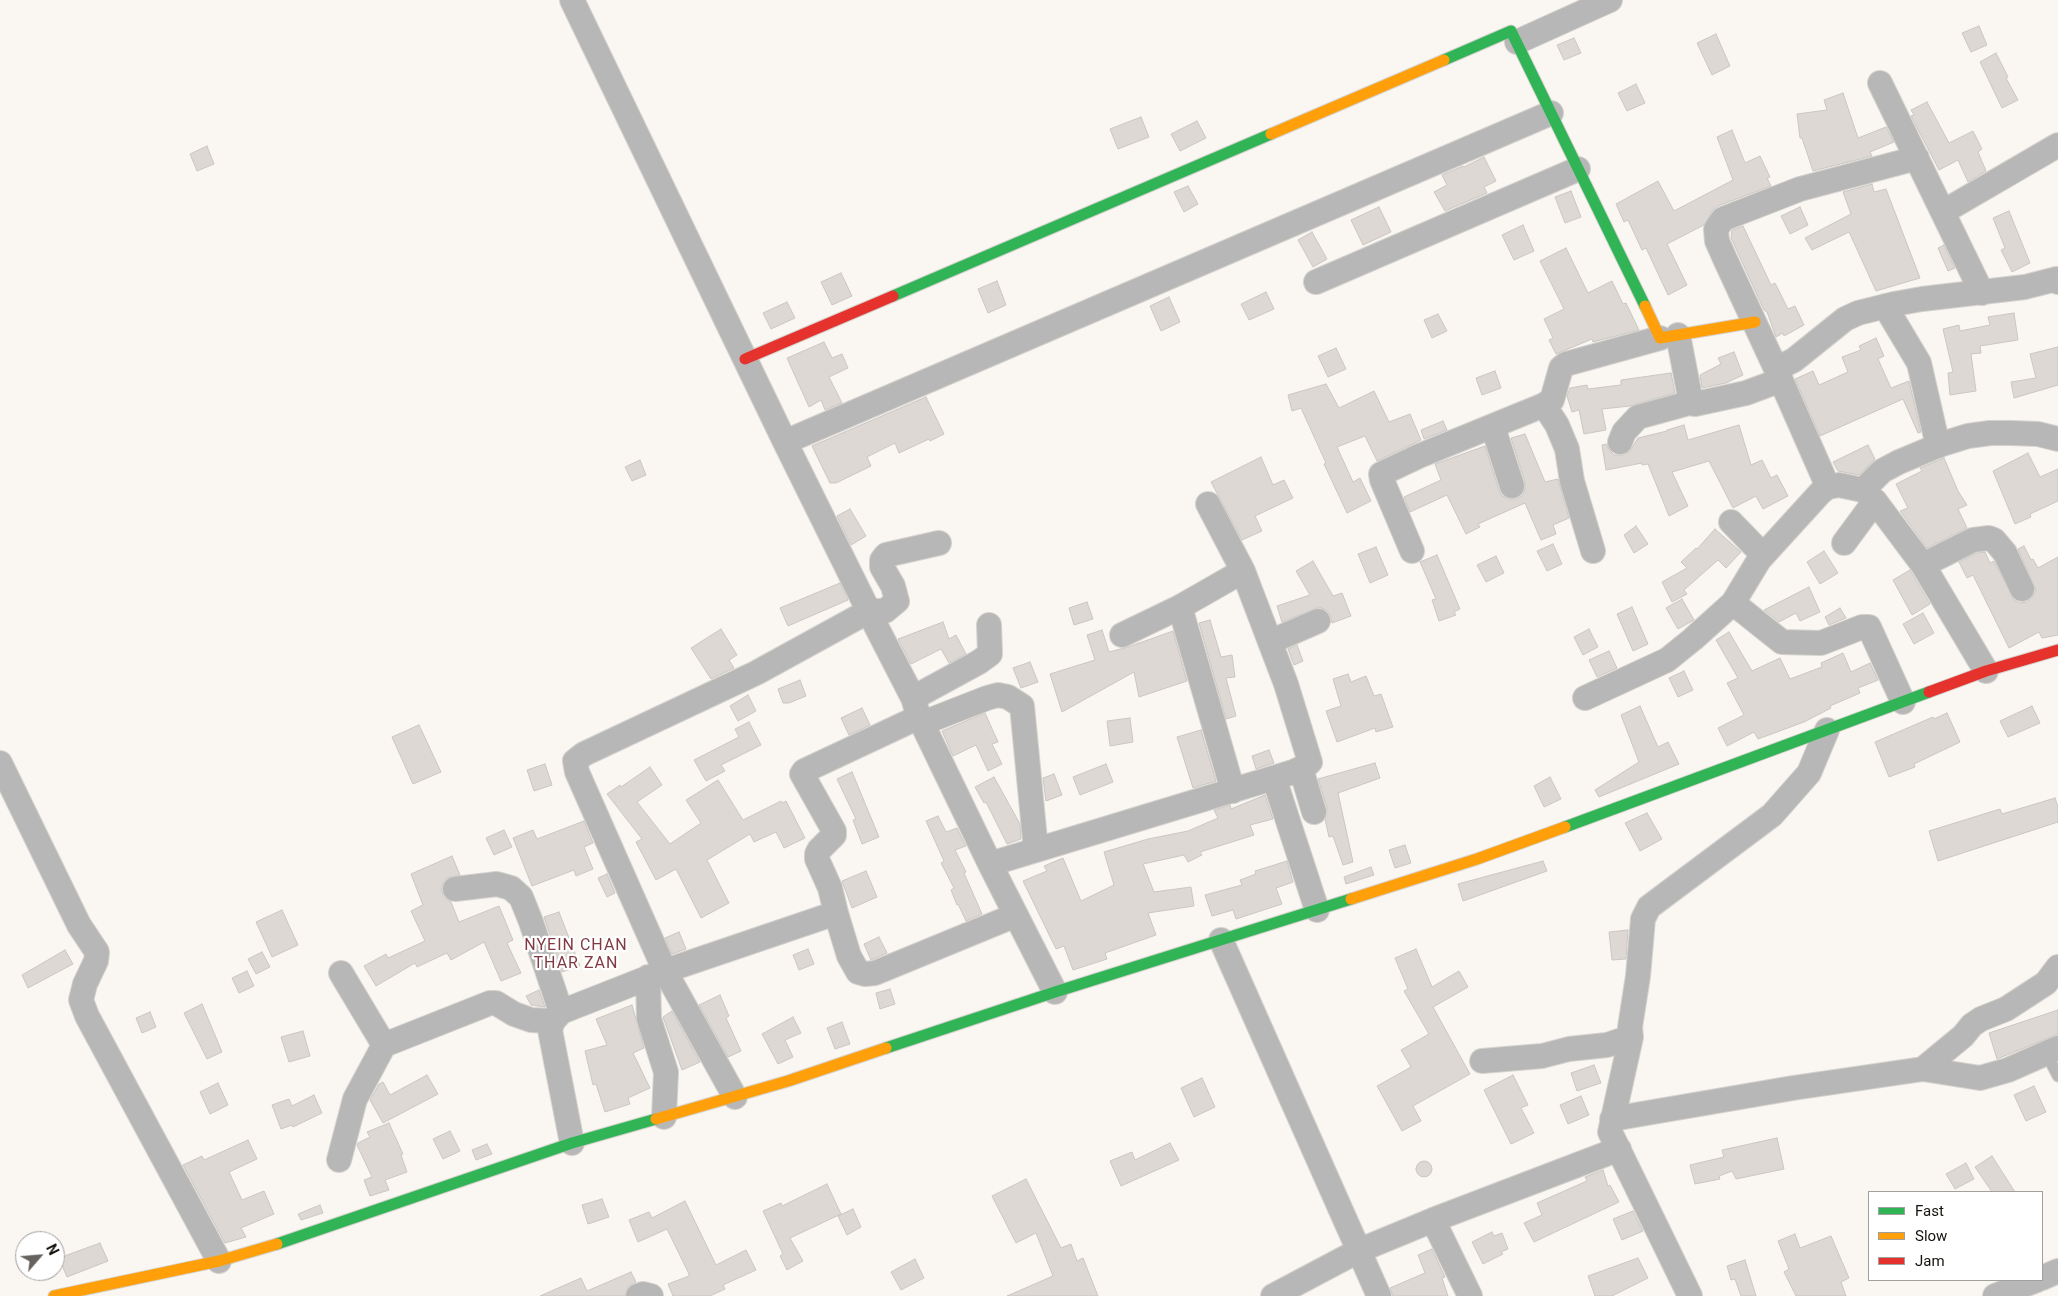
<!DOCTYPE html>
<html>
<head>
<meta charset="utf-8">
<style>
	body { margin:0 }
	#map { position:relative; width:2058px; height:1296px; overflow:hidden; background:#faf6f2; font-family:Roboto,sans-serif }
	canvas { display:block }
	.legend { position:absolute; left:1868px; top:1191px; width:175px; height:90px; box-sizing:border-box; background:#fff; border:1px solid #a2a09e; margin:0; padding:6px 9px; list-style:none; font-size:15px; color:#16120d }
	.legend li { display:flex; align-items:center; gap:10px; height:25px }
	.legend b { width:25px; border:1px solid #a2a09e }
	.north { position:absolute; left:15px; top:1231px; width:50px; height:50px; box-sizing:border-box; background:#fff; border:1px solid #a2a09e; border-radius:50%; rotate:63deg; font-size:14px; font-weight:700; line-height:20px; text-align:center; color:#16120d }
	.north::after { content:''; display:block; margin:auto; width:18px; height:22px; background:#66625d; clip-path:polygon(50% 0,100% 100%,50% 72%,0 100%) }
</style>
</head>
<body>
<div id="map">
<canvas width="2058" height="1296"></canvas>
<ul class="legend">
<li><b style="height:6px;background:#30b455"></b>Fast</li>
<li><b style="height:6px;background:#ff9f0a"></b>Slow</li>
<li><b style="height:6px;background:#e5322d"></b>Jam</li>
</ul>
<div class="north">N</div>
</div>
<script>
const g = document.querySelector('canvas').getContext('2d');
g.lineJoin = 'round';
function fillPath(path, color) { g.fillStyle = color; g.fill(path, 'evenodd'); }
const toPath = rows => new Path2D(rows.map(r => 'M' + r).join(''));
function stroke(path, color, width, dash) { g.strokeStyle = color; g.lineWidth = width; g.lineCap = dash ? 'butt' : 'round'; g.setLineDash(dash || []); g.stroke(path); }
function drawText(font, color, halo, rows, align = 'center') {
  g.font = font + ' Roboto,sans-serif'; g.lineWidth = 4.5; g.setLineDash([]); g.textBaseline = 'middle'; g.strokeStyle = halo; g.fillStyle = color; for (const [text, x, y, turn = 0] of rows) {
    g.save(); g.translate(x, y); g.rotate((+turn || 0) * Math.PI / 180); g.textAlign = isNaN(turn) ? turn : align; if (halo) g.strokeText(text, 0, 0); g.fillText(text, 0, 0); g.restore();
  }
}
const building = toPath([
	[1979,26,1987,45,1971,52,1962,33,1979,26],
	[1716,34,1730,66,1712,75,1697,43,1716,34],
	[1574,38,1581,53,1564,60,1557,45,1574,38],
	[1996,53,2008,77,2006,78,2018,100,2002,108,1980,62,1996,53],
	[1636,84,1645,103,1627,111,1618,93,1636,84],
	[1843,93,1858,138,1886,127,1894,142,1870,152,1872,156,1813,171,1802,138,1800,138,1797,114,1827,110,1824,100,1843,93],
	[1927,102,1949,143,1973,131,1982,149,1978,152,1986,171,1968,182,1958,160,1939,170,1911,116,1914,115,1911,110,1927,102],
	[1141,117,1149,137,1118,149,1110,129,1141,117],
	[1197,121,1206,138,1180,151,1171,134,1197,121],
	[1732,130,1745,163,1760,156,1770,177,1767,178,1771,186,1718,206,1712,211,1704,225,1667,244,1687,285,1668,295,1646,248,1642,250,1628,220,1624,222,1616,204,1658,181,1674,211,1733,180,1717,137,1732,130],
	[207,146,214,164,197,171,190,154,207,146],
	[1484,157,1496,181,1484,187,1487,193,1445,211,1434,192,1447,185,1442,175,1463,166,1464,167,1484,157],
	[1872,184,1874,192,1886,189,1920,278,1876,291,1849,232,1812,250,1805,238,1851,214,1843,192,1872,184],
	[1188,186,1198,204,1184,212,1174,192,1188,186],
	[1571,191,1581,217,1565,223,1555,197,1571,191],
	[1379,207,1391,232,1363,245,1351,220,1379,207],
	[1800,207,1808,225,1790,234,1781,216,1800,207],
	[2009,211,2030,263,2012,272,2001,250,2005,248,1993,218,2009,211],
	[1523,225,1534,251,1514,260,1502,235,1523,225],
	[1743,226,1771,285,1775,283,1788,309,1795,306,1804,325,1784,336,1783,333,1776,337,1767,312,1764,310,1731,238,1732,230,1743,226],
	[1312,232,1327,259,1313,267,1298,240,1312,232],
	[1944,245,1955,268,1948,271,1938,248,1944,245],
	[1566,248,1588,293,1612,281,1623,304,1626,303,1639,330,1593,342,1592,339,1556,354,1549,340,1553,338,1544,319,1564,309,1540,261,1566,248],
	[841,273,852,296,832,305,821,282,841,273],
	[997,281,1006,305,988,313,978,289,997,281],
	[1266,292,1274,309,1249,320,1241,304,1266,292],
	[1169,297,1180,322,1161,331,1150,306,1169,297],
	[787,302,795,318,771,329,763,313,787,302],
	[2014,313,2018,340,1980,346,1981,353,1971,354,1976,391,1950,395,1948,373,1953,372,1943,329,1959,325,1960,331,1990,325,1988,317,2014,313],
	[1438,314,1447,331,1432,338,1424,320,1438,314],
	[1876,338,1884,356,1878,359,1891,388,1909,381,1921,432,1918,433,1903,399,1820,436,1795,379,1813,371,1819,385,1848,372,1842,357,1861,350,1859,346,1876,338],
	[824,342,832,358,842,354,848,368,829,377,842,403,825,410,821,400,809,407,787,358,824,342],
	[2058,347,2058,385,2014,398,2011,382,2036,378,2030,354,2058,347],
	[1336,348,1346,369,1328,377,1318,356,1336,348],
	[1734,352,1743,375,1726,383,1702,388,1700,375,1721,364,1718,358,1734,352],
	[1495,371,1501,388,1482,395,1476,378,1495,371],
	[1671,373,1675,393,1630,406,1602,409,1606,430,1584,434,1579,410,1572,412,1567,396,1570,388,1587,385,1588,389,1621,385,1621,380,1671,373],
	[1326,384,1339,408,1374,391,1389,422,1410,414,1421,440,1377,461,1365,436,1337,447,1353,482,1360,478,1371,501,1347,513,1324,464,1326,463,1301,408,1292,411,1288,395,1326,384],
	[926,397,944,434,930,441,929,439,899,453,895,443,867,457,871,466,836,483,830,483,812,446,926,397],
	[1443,421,1447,430,1424,439,1421,430,1443,421],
	[1684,425,1688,440,1739,425,1751,465,1762,460,1771,478,1777,475,1788,496,1763,509,1756,496,1733,508,1709,461,1672,472,1688,506,1669,516,1648,464,1642,465,1642,463,1606,470,1602,445,1607,444,1609,450,1614,455,1622,455,1629,452,1638,438,1667,431,1667,430,1684,425],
	[1525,434,1545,482,1558,479,1569,518,1553,525,1556,534,1541,540,1525,503,1478,524,1480,527,1466,534,1447,495,1410,512,1404,497,1441,480,1435,464,1485,446,1499,490,1502,496,1510,499,1516,499,1522,496,1525,489,1525,482,1511,438,1525,434],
	[1868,445,1875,459,1859,475,1838,471,1833,462,1868,445],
	[2028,453,2040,477,2058,469,2058,501,2030,514,2031,517,2015,524,1993,471,2028,453],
	[1261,457,1273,485,1284,480,1293,498,1255,516,1262,531,1242,540,1211,482,1261,457],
	[1944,458,1958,491,1967,505,1958,509,1967,528,1927,548,1900,511,1908,508,1896,484,1922,471,1920,468,1944,458],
	[640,460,646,475,632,481,625,467,640,460],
	[850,509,866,536,851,545,837,516,850,509],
	[1636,526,1648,544,1634,553,1624,535,1636,526],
	[1715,529,1741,552,1726,568,1718,560,1684,590,1687,594,1672,602,1662,582,1687,568,1681,562,1696,548,1697,549,1715,529],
	[1553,544,1562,564,1547,571,1537,551,1553,544],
	[2024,546,2031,560,2033,559,2038,568,2058,557,2058,635,2042,638,2039,632,2009,648,1973,575,1967,578,1959,562,1977,553,1985,552,1990,563,1994,561,2014,600,2020,603,2027,602,2033,597,2036,590,2018,549,2024,546],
	[1376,547,1388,575,1370,583,1358,554,1376,547],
	[1824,551,1838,573,1820,584,1807,562,1824,551],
	[1437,555,1460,609,1454,612,1456,615,1439,621,1432,600,1436,599,1420,562,1437,555],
	[1496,556,1504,573,1486,582,1477,565,1496,556],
	[1313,561,1333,596,1342,593,1351,616,1332,623,1330,615,1326,610,1319,607,1282,622,1277,606,1310,595,1296,571,1313,561],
	[1910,570,1930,604,1912,615,1893,580,1910,570],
	[840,583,848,600,788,626,780,608,840,583],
	[1809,587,1820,612,1800,621,1796,613,1779,622,1764,610,1809,587],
	[1682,599,1694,620,1678,629,1666,608,1682,599],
	[1087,602,1093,619,1074,625,1069,608,1087,602],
	[1632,607,1648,644,1633,651,1617,614,1632,607],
	[1840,608,1846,618,1829,625,1825,617,1840,608],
	[1923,613,1934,633,1914,644,1903,624,1923,613],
	[1210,620,1221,657,1232,655,1235,677,1226,678,1236,716,1226,719,1199,623,1210,620],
	[943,622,949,639,956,635,966,654,949,663,941,649,911,664,898,639,943,622],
	[721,629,737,655,729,660,734,668,711,679,691,648,721,629],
	[1589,629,1598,647,1583,655,1574,637,1589,629],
	[1102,630,1109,652,1128,647,1173,631,1187,681,1139,697,1134,672,1062,712,1050,674,1095,660,1087,635,1102,630],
	[1729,632,1752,671,1780,658,1790,679,1822,667,1821,663,1843,653,1851,672,1870,663,1878,680,1858,688,1860,693,1830,706,1831,708,1804,722,1758,739,1754,732,1727,746,1718,728,1744,715,1727,683,1738,678,1716,640,1729,632],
	[1297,645,1303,661,1294,665,1288,649,1297,645],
	[1609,651,1617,668,1597,677,1589,660,1609,651],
	[1030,662,1038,682,1021,688,1013,668,1030,662],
	[1684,671,1693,690,1678,697,1669,678,1684,671],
	[1348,674,1351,682,1366,676,1374,696,1381,694,1393,727,1376,732,1375,728,1337,742,1326,711,1341,706,1333,679,1348,674],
	[800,680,806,696,789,703,783,703,778,689,800,680],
	[748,695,756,711,738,721,730,706,748,695],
	[1640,706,1658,747,1668,742,1679,764,1599,797,1595,790,1639,762,1621,715,1640,706],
	[2032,706,2040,723,2008,737,2000,721,2032,706],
	[862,708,870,725,849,735,841,718,862,708],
	[985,713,998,742,992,744,1002,764,988,771,976,745,953,756,942,731,985,713],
	[1947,713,1960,742,1914,764,1915,767,1889,777,1875,742,1933,717,1934,719,1947,713],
	[1130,718,1133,742,1110,746,1107,721,1130,718],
	[749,722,761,745,721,765,725,771,706,781,694,760,739,737,735,729,749,722],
	[419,725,441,772,413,784,392,737,419,725],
	[1201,730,1216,781,1193,788,1177,737,1201,730],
	[1269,750,1274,763,1256,769,1252,756,1269,750],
	[1375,763,1380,778,1338,793,1353,862,1343,865,1333,836,1329,837,1325,819,1327,808,1318,779,1375,763],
	[545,764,552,785,534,791,527,770,545,764],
	[1106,764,1113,782,1080,795,1073,777,1106,764],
	[650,767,662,785,637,802,670,844,701,823,686,800,718,780,743,820,781,801,782,803,786,801,805,838,784,848,776,832,754,842,750,834,707,860,729,903,701,918,676,869,656,880,636,842,642,839,607,794,620,785,621,787,650,767],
	[852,772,879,837,862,844,853,820,856,819,837,779,852,772],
	[1054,774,1062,795,1046,801,1043,778,1054,774],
	[994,777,1020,824,1021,839,1007,844,986,802,984,803,975,787,994,777],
	[1550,777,1561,799,1544,807,1534,786,1550,777],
	[1265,795,1273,819,1250,825,1254,835,1200,852,1202,855,1188,862,1184,855,1143,864,1154,892,1191,887,1194,906,1148,913,1156,935,1105,953,1107,959,1073,970,1064,946,1056,949,1023,881,1047,871,1044,866,1063,858,1081,901,1114,885,1104,852,1148,839,1188,831,1218,818,1214,810,1230,805,1231,809,1265,795],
	[2055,798,2058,807,2058,822,1938,861,1929,831,2000,809,2002,814,2055,798],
	[1647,813,1662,839,1640,851,1625,823,1647,813],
	[938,816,946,832,957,828,966,846,955,850,966,872,964,873,982,914,966,921,958,904,957,905,951,890,954,888,941,863,944,861,926,821,938,816],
	[584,821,593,843,584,847,593,869,576,876,574,870,532,886,513,838,533,830,537,839,584,821],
	[504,830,512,847,494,855,486,838,504,830],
	[1405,845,1411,863,1395,868,1389,850,1405,845],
	[452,856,460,875,447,878,443,883,441,890,444,897,451,902,459,922,499,906,513,940,507,943,521,973,501,981,484,942,451,960,447,953,417,967,415,963,376,986,364,966,386,954,388,958,425,941,411,911,423,905,411,874,452,856],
	[1287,861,1293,882,1276,888,1282,904,1236,919,1233,910,1212,916,1205,895,1242,885,1240,880,1256,874,1255,871,1287,861],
	[1543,861,1547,871,1463,901,1458,884,1543,861],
	[1371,867,1374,875,1346,884,1344,877,1371,867],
	[866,871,877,897,852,908,842,881,866,871],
	[607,874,615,893,607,897,598,878,607,874],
	[282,910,298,945,272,957,256,922,282,910],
	[559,912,580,966,562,972,544,917,559,912],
	[1628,930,1626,959,1612,960,1609,932,1628,930],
	[679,932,686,949,672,954,665,938,679,932],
	[879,937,887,953,871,960,864,944,879,937],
	[808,949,814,964,799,970,793,955,808,949],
	[1416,949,1432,987,1459,971,1468,987,1433,1007,1470,1074,1413,1106,1421,1121,1402,1131,1377,1086,1411,1067,1401,1050,1429,1034,1404,991,1408,989,1395,958,1416,949],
	[65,950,73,964,28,988,22,975,65,950],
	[262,952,270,967,256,974,248,959,262,952],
	[247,971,254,986,239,993,232,978,247,971],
	[890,989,895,1004,880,1009,876,993,890,989],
	[539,990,545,1007,531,1005,526,996,539,990],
	[720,995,729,1016,726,1018,741,1051,728,1057,699,1005,720,995],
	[202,1004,222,1052,207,1059,184,1013,202,1004],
	[632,1005,644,1048,633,1053,650,1088,628,1098,630,1104,605,1112,596,1084,593,1085,585,1051,607,1045,596,1019,632,1005],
	[2058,1010,2058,1034,1997,1059,1989,1033,2058,1010],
	[672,1011,700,1062,682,1070,663,1017,672,1011],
	[150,1012,156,1027,142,1033,136,1018,150,1012],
	[793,1017,801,1033,785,1040,793,1057,778,1064,762,1034,793,1017],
	[842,1022,850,1044,835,1049,827,1028,842,1022],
	[303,1031,310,1056,289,1062,281,1037,303,1031],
	[1594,1065,1601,1083,1577,1091,1571,1073,1594,1065],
	[427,1075,438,1094,383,1123,370,1100,379,1084,383,1082,390,1095,427,1075],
	[1513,1075,1528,1105,1521,1108,1534,1133,1511,1144,1484,1090,1513,1075],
	[1202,1078,1215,1107,1194,1117,1181,1088,1202,1078],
	[218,1083,228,1105,210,1114,200,1092,218,1083],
	[2034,1086,2046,1112,2026,1121,2014,1095,2034,1086],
	[314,1095,322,1113,293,1127,292,1125,281,1129,272,1105,289,1099,292,1106,314,1095],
	[1581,1096,1589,1115,1568,1124,1560,1105,1581,1096],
	[389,1123,403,1154,401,1155,407,1172,385,1180,389,1190,370,1196,364,1180,372,1177,357,1145,358,1143,370,1137,367,1132,389,1123],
	[450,1131,460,1151,443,1159,433,1139,450,1131],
	[1777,1138,1784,1169,1736,1179,1732,1171,1719,1176,1720,1179,1695,1184,1690,1165,1724,1157,1722,1150,1777,1138],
	[248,1140,257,1159,229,1172,242,1200,264,1191,274,1214,241,1228,246,1237,225,1243,183,1165,202,1156,204,1160,248,1140],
	[1170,1143,1179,1160,1121,1186,1110,1161,1132,1152,1135,1160,1170,1143],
	[487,1144,492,1154,476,1160,472,1150,487,1144],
	[1992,1156,2015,1192,1992,1192,1975,1167,1992,1156],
	'1416 1169a8 8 0 1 1 16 0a8 8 0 1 1-16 0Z',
	[1966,1163,1974,1179,1955,1189,1946,1174,1966,1163],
	[1603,1170,1608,1186,1610,1185,1619,1202,1534,1242,1524,1223,1542,1215,1537,1203,1587,1181,1585,1177,1603,1170],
	[1026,1179,1061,1248,1071,1244,1077,1261,1083,1258,1098,1296,1007,1296,1053,1276,1036,1233,1016,1243,992,1196,1026,1179],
	[827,1184,841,1214,790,1238,803,1261,787,1270,780,1256,783,1254,763,1211,781,1203,782,1206,827,1184],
	[602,1199,609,1217,588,1224,582,1205,602,1199],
	[685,1201,716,1265,746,1250,756,1270,723,1285,725,1289,710,1296,673,1296,668,1284,689,1276,689,1274,667,1229,638,1242,629,1220,649,1212,652,1218,685,1201],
	[320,1205,323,1213,301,1220,298,1214,320,1205],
	[853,1209,861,1227,847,1235,838,1216,853,1209],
	[1633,1211,1643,1231,1622,1240,1613,1219,1633,1211],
	[1492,1232,1494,1236,1502,1233,1508,1249,1501,1252,1503,1254,1483,1264,1472,1242,1492,1232],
	[1795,1234,1800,1248,1831,1236,1849,1278,1841,1282,1846,1296,1796,1296,1784,1272,1789,1269,1778,1241,1795,1234],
	[100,1243,108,1261,67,1277,59,1258,100,1243],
	[1432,1249,1445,1277,1442,1278,1448,1296,1393,1296,1390,1288,1425,1273,1418,1255,1432,1249],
	[1638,1258,1648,1278,1612,1296,1595,1296,1588,1276,1638,1258],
	[915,1259,924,1278,901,1290,891,1272,915,1259],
	[1745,1260,1756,1296,1741,1296,1735,1279,1731,1280,1727,1266,1745,1260],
	[631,1272,636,1282,628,1287,625,1296,540,1296,581,1278,587,1291,631,1272]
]);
fillPath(building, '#ddd8d4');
stroke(building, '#cbc6c2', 1);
const lane = toPath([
	[2046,1053,2058,1076]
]);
const street = toPath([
	[572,0,785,442,877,628,913,698,919,717,990,864,1055,992],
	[1517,42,1610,0],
	[1880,83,1982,293],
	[1943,212,2058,145],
	[1316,282,1578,169],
	[1885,306,1919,363,1938,446],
	[1678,335,1690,397,1695,404,1746,393,1781,380],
	[1776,369,1725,259,1717,241,1716,229,1723,219,1800,189,1917,158],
	[1544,405,1557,425,1567,449,1572,481,1593,551],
	[1493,427,1512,486],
	[785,442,1551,113],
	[1620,442,1624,432,1638,417,1693,402],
	[1828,487,1776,369,1794,360,1845,319,1858,313,1894,304,1922,299,2025,287,2056,279,2058,282],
	[1863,490,1882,471,1899,462,1942,444,1968,436,1990,433,2011,433,2038,434,2058,439],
	[1731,522,1763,555],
	[1844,543,1875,501],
	[1412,551,1382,480,1381,474,1419,456,1544,405,1552,400,1561,368,1566,364,1660,338],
	[1923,565,1973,540,1989,538,1994,540,2005,553,2022,589],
	[1733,603,1782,642,1821,643,1862,627,1869,627,1903,702],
	[1180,607,1233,791],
	[1122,635,1180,607,1243,571],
	[1270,642,1318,621],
	[913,698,979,662,990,654,989,625],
	[1585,698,1667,660,1693,639,1733,603,1759,560,1821,492,1828,487,1839,485,1863,490,1875,501,1923,565,1986,671],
	[923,723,987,698,998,695,1008,697,1022,706,1036,850],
	[0,763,79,925,97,952,96,961,85,984,81,1000,87,1016,219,1261],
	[1301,769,1314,812],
	[1274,778,1317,910],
	[990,864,1293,772,1306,766,1310,762,1286,684,1243,571,1208,504],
	[455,889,497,884,511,888,521,897,531,922,561,1012],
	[836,913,830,888,817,859,817,854,819,850,834,835,834,831,802,774,804,771,919,717],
	[1221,940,1379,1296],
	[341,973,384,1045],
	[648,977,649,1019,666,1072,664,1117],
	[1482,1061,1542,1056,1569,1049,1607,1045,1631,1037],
	[1923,1069,1963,1036,1972,1025,1981,1019,2006,1009,2046,983,2058,967],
	[735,1097,665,971,577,772,575,761,584,754,756,673,869,611,885,611,897,601,893,586,882,567,882,560,886,555,939,543],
	[1612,1119,1793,1088,1923,1069,1980,1078,2008,1070,2058,1048],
	[572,1143,550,1030,553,1021,561,1012,665,971,836,913,849,956,858,972,865,974,875,973,1016,915],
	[339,1160,355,1099,384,1045,490,1003,496,1003,514,1014,531,1020,553,1021],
	[1433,1220,1470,1296],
	[2042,1278,2058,1271],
	[638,1296,643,1294,651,1296],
	[1273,1296,1358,1251,1433,1220,1619,1149],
	[1690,1296,1610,1132,1631,1037,1630,1027,1638,976,1643,919,1649,907,1772,815,1809,773,1827,730],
	[1995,1296,2037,1280]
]);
const fast = toPath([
	[1444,60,1511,31,1645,306],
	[893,296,1271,134],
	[1565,827,1929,692],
	[886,1048,1055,992,1351,899],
	[277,1244,572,1143,656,1119]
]);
const slow = toPath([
	[1271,134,1444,60],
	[1645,306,1660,338,1755,322],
	[1351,899,1477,859,1565,827],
	[656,1119,788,1081,886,1048],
	[54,1296,219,1261,277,1244]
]);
const jam = toPath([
	[745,359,893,296],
	[1929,692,1986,671,2058,650]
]);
stroke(lane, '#d5d2ce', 13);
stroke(street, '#d5d2ce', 26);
stroke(fast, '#d5d2ce', 13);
stroke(slow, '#d5d2ce', 13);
stroke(jam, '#d5d2ce', 13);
stroke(lane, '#b6b7b6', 11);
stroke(street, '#b6b7b6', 24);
stroke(fast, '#30b455', 11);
stroke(slow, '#ff9f0a', 11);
stroke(jam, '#e5322d', 11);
g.letterSpacing = '1px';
drawText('16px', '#823a42', '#fff', [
	["NYEIN CHAN",576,946],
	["THAR ZAN",576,964]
]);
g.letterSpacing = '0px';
</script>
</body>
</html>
